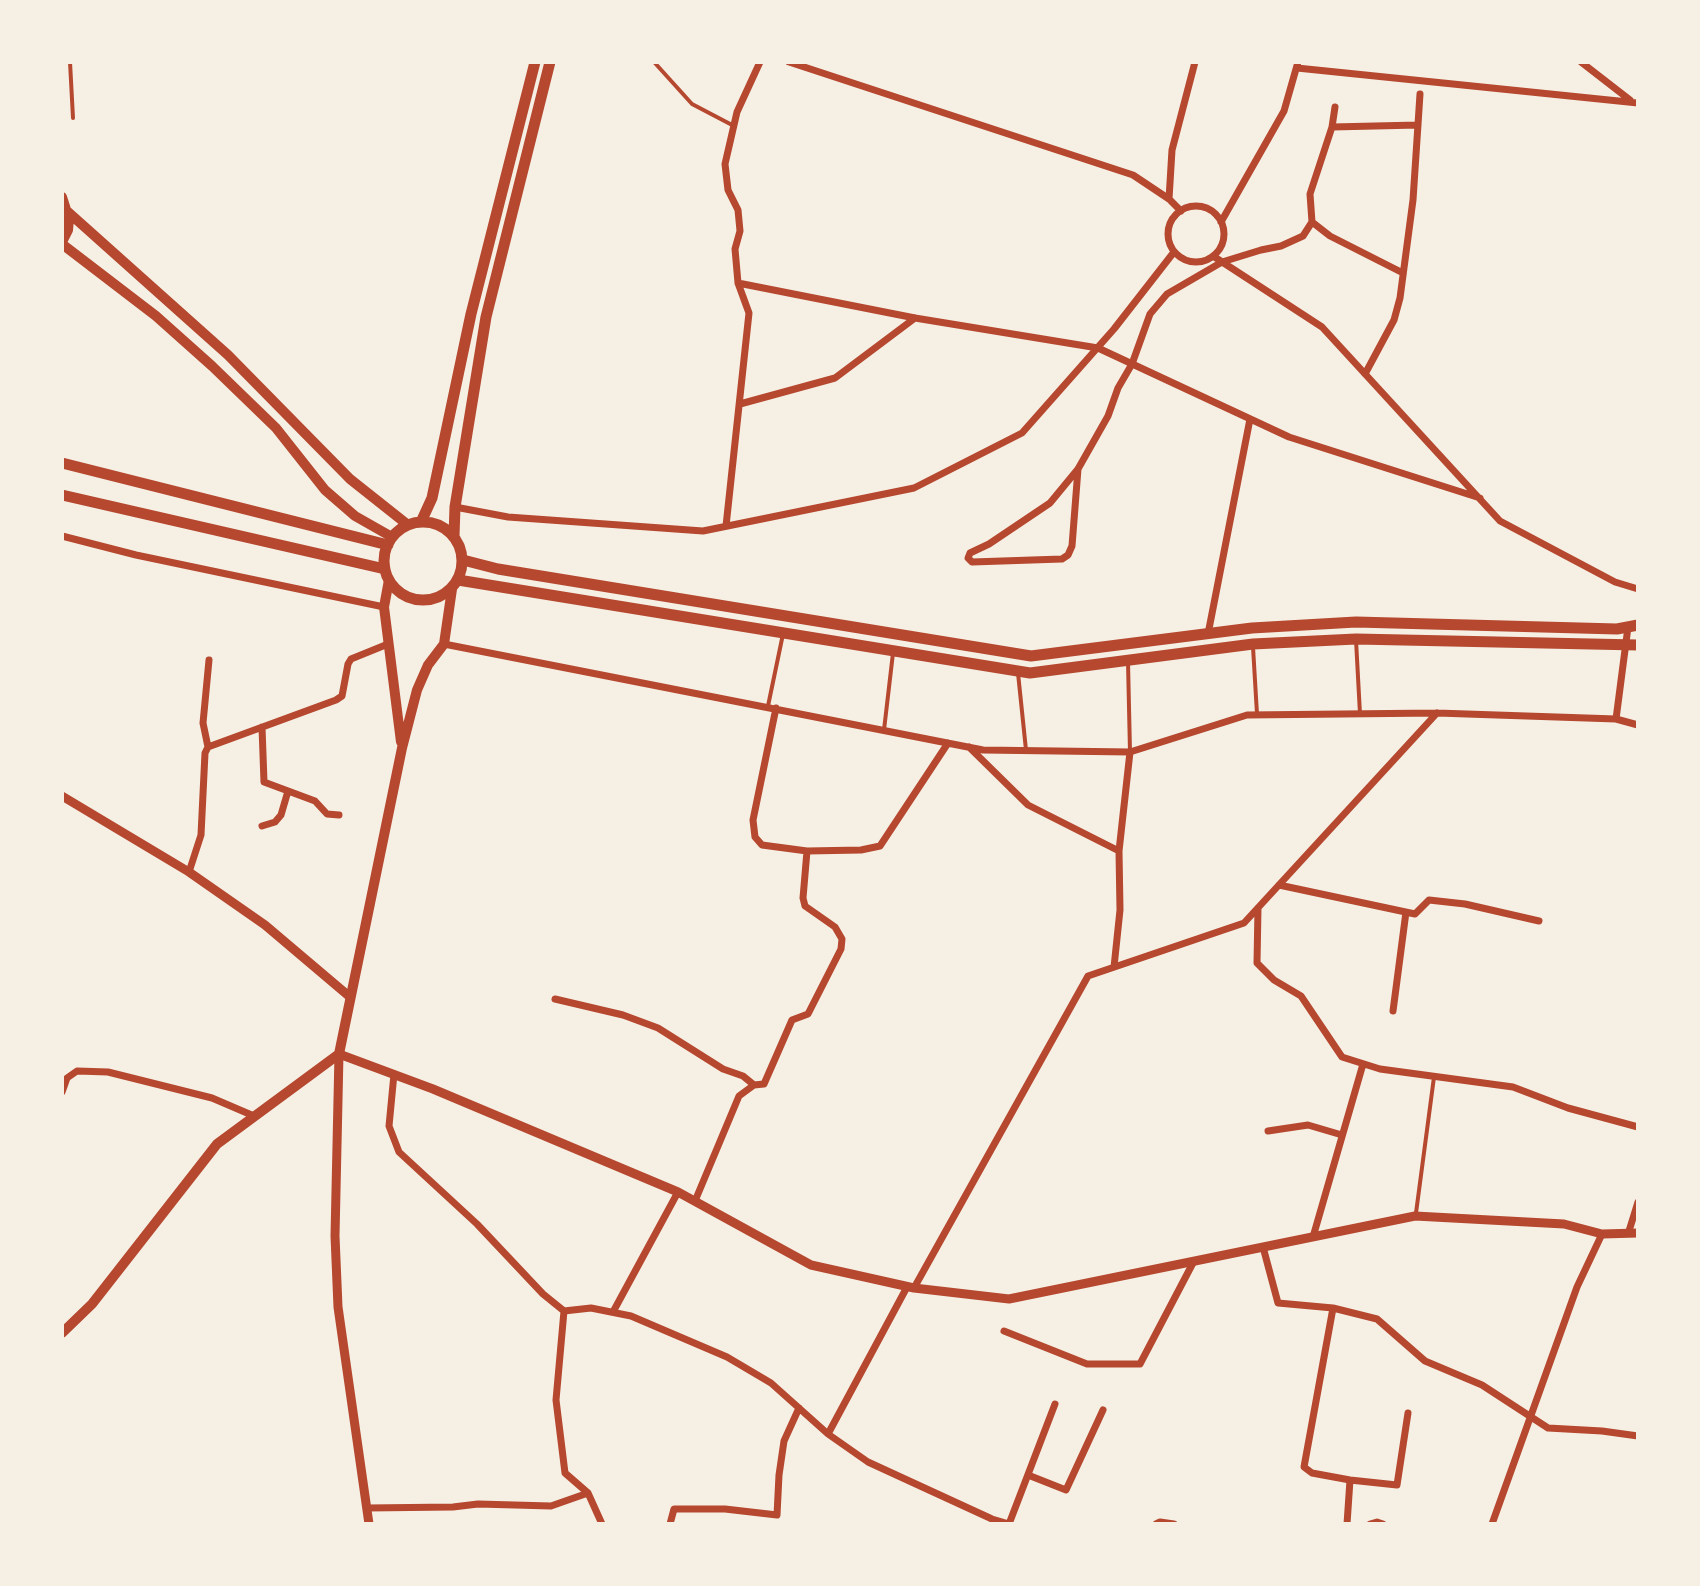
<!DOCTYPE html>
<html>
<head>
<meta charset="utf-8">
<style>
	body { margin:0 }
	#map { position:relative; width:1700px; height:1586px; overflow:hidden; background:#f6efe4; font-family:"Open Sans",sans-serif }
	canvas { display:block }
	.frame { position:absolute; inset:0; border:64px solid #f6efe4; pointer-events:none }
</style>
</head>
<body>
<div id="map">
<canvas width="1700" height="1586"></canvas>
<div class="frame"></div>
</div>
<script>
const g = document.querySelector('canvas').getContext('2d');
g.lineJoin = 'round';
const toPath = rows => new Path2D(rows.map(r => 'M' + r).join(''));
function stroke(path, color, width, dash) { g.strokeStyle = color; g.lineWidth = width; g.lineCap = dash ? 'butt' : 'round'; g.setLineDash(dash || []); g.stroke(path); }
stroke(toPath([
	[70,62,73,118],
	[654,62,692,104,734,126],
	[1356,640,1360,714],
	[1253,647,1257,714],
	[1128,662,1130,752],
	[1018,673,1026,750],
	[768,706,783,634],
	[884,730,893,653],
	[1416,1213,1434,1077]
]), '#b5482f', 4);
stroke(toPath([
	[789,62,1133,175,1169,199,1181,211],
	[1581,62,1630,100],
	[1297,68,1638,103],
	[1335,107,1332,127,1310,194,1312,222,1330,236,1403,273],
	[1332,127,1418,125],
	[1169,199,1172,150,1195,62],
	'1168 234a28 28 0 1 1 56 0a28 28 0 1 1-56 0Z',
	[1221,222,1284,111,1298,62],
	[1213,256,1322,327,1500,521,1615,582,1638,589],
	[738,283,915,318,1098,348,1289,437,1480,498],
	[1365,374,1394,320,1400,298,1413,200,1420,94],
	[740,404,835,378,915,318],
	[1078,469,1072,546,1068,555,1062,559,972,562,968,558,970,553,989,544,1050,503,1078,469,1108,416,1118,388,1132,364,1150,314,1167,294,1222,262,1261,250,1281,246,1303,236,1312,222],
	[455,507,508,517,703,531,914,488,1022,433,1114,329,1174,252],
	[726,526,749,313,738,283,735,249,740,231,738,210,728,190,725,164,737,112,760,62],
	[62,536,136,555,384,607],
	[1628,627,1616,719,1638,725],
	[1208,634,1250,419],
	[444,644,983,750,1130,752,1247,715,1437,713,1616,719],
	[262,727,264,782,315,801,327,814,339,815],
	[208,747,203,723,209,660],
	[969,747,1028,805,1119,851,1120,910,1114,967],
	[262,826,275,822,281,815,288,791],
	[807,851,861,850,880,846,948,743],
	[1119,851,1130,752],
	[189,872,201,835,205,753,208,747,336,700,342,696,348,664,351,659,388,644],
	[1279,885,1415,914,1429,900,1465,904,1539,921],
	[1258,908,1257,963,1274,980,1301,996,1342,1057,1380,1069,1513,1087,1568,1108,1638,1127],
	[555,999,623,1015,658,1028,723,1069,743,1076,754,1085],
	[1393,1011,1406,912],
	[394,1074,389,1126,399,1152,477,1224,543,1294,564,1311,591,1308,631,1316,727,1357,771,1383,828,1434,868,1462,992,1519,1009,1524,1055,1404],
	[62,1092,67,1078,77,1071,108,1072,212,1098,254,1116],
	[1268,1131,1308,1125,1342,1135],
	[695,1201,739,1096,754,1085,764,1084,792,1020,808,1014,841,949,842,939,835,927,805,906,803,898,807,851,762,845,755,837,753,820,776,708],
	[1629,1231,1638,1202],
	[1313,1237,1363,1064],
	[1263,1247,1278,1303,1333,1308,1377,1319,1425,1361,1482,1385,1548,1428,1602,1431,1638,1436],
	[914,1288,1088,976,1244,923,1437,713],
	[1333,1308,1304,1467,1312,1473,1350,1480,1397,1485,1408,1413],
	[564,1311,556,1400,565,1473,588,1493,602,1524],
	[613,1312,678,1192],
	[1004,1331,1087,1364,1140,1364,1194,1261],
	[828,1434,907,1287],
	[1028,1475,1066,1490,1103,1410],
	[367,1508,453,1507,478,1504,551,1506,588,1493],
	[670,1524,674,1509,725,1509,777,1515,779,1475,784,1441,799,1408],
	[1156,1524,1160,1522,1174,1524],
	[1347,1524,1350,1480],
	[1370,1524,1377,1522,1383,1524],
	[1492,1524,1577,1287,1602,1234]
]), '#b5482f', 7);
stroke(toPath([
	[62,796,189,872,265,925,350,997],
	[369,1524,338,1307,335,1236,339,1054,433,1089,678,1192,811,1265,914,1288,1009,1299,1415,1216,1564,1224,1602,1234,1638,1233]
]), '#b5482f', 9);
stroke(toPath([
	[62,197,69,219,68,230,62,242],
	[68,212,228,355,350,479,408,525],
	[62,244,156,316,212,366,276,428,325,490,355,516,392,537],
	[389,580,384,607,401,742],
	[62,1333,92,1304,217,1144,339,1054,402,748,417,690,428,665,444,644,452,589]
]), '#b5482f', 10);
stroke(toPath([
	[62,463,388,545],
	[62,495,385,569],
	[421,522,432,498,471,314,535,62],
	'384 561a39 39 0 1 1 78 0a39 39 0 1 1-78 0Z',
	[454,536,455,507,486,317,550,62],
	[463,560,498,569,1031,656,1252,628,1356,622,1617,629,1638,625],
	[458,580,1030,673,1253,644,1356,639,1638,645]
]), '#b5482f', 11);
</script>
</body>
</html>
